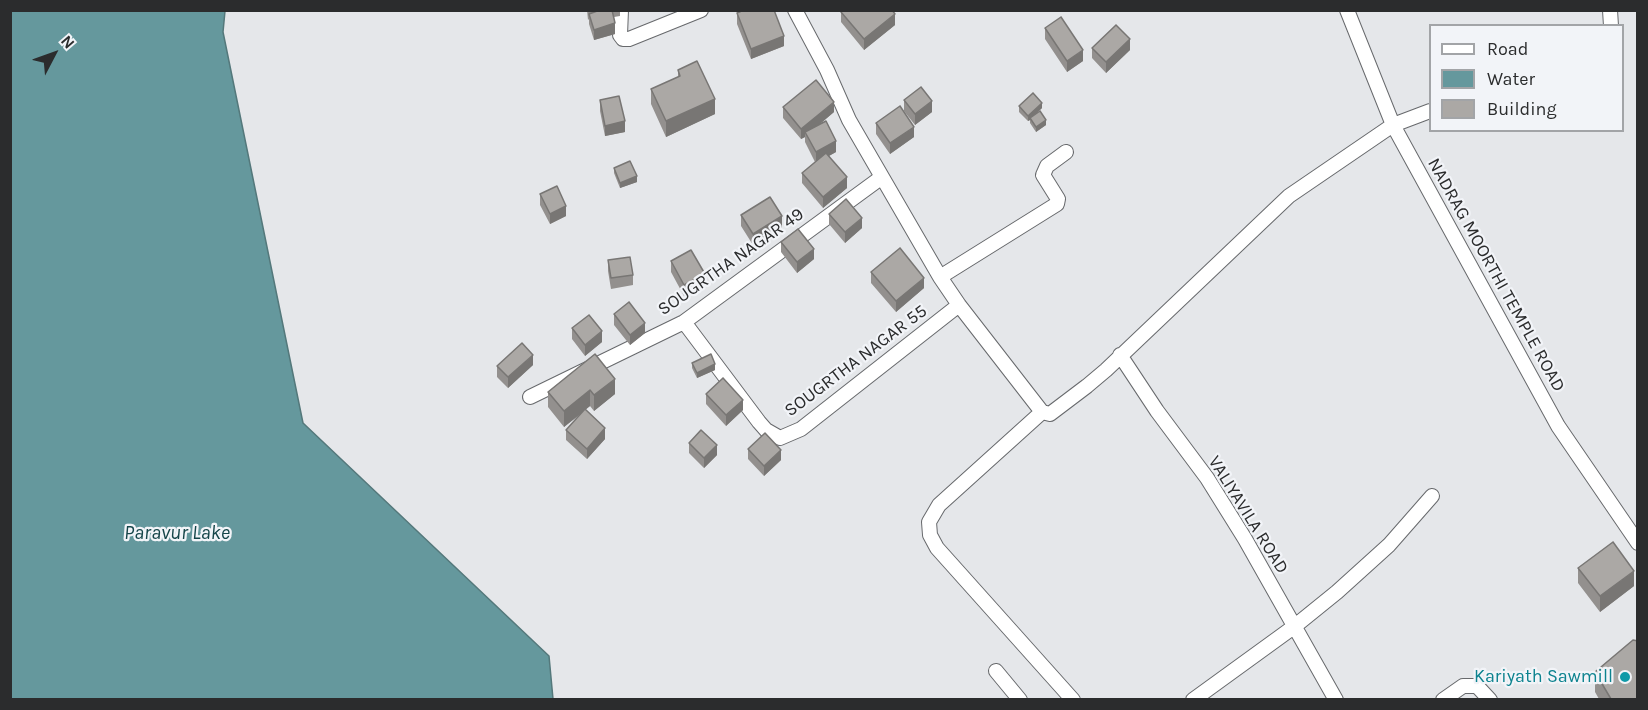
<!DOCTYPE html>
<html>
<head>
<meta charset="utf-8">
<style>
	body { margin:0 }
	#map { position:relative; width:1648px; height:710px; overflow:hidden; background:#e5e7ea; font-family:Karla,sans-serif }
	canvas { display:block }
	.frame { position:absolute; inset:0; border:12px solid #2b2c2d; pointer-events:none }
	.legend { position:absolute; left:1429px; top:24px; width:195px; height:108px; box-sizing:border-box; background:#f2f4f8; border:2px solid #a2a4a7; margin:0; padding:8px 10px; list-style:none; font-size:18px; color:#2b2c2d }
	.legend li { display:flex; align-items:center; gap:12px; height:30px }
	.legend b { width:30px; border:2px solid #a2a4a7 }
	.north { position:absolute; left:24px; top:24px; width:60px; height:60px; -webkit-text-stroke:4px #f2f4f8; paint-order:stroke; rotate:49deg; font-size:16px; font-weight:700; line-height:24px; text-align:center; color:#2b2c2d }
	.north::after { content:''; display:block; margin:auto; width:21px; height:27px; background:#2b2c2d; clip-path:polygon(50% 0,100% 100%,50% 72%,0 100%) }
</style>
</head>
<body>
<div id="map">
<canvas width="1648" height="710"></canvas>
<div class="frame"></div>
<ul class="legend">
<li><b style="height:8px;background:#fff"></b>Road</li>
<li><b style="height:16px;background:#65989d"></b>Water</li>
<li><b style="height:16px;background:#aba8a5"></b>Building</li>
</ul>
<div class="north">N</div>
</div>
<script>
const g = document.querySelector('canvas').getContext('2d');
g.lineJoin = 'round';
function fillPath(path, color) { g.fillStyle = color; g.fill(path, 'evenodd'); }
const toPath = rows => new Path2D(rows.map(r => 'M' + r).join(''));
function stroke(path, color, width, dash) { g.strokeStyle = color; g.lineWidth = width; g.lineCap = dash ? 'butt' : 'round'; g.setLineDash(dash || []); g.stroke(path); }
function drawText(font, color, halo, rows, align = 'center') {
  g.font = font + ' Karla,sans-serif'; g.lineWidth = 4.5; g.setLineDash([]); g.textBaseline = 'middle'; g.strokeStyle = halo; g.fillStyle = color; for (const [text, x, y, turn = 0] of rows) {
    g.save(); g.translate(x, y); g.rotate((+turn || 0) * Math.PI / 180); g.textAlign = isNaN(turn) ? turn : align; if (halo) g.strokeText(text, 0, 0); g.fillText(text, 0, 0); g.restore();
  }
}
const water = toPath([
	[10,11,225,11,223,32,303,423,549,656,553,699,11,699,10,11]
]);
fillPath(water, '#65989d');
stroke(water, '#54787b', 1.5);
const minor = toPath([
	[621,10,620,35,623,39,629,39,701,10],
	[795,10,827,70,849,120,940,277,959,305,1042,412,1050,414,1087,386,1106,370,1289,196,1393,125,1430,111],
	[1347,10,1393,125,1558,426,1638,543],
	[1610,10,1611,26],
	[940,277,1057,204,1058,199,1043,175,1047,166,1066,152],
	[684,322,759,422,766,430,780,438,801,429,959,305],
	[1120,355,1157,411,1207,478,1245,539,1336,700],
	[530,397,684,322,882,177],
	[1042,412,939,505,929,522,930,535,937,548,1073,700],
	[996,671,1020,700],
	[1193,700,1295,626,1337,592,1389,545,1432,496],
	[1443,700,1463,686,1477,686,1490,700]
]);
stroke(minor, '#67696c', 16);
stroke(minor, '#fff', 14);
fillPath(toPath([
	[587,10,620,10,620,16,614,17,615,34,594,40,589,24,589,19,588,20],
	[841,12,895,25,864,50,841,22],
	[737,13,784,46,751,59,737,24],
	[1045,28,1083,61,1067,72,1045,39],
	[1092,48,1130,50,1106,73,1092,58],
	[678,70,715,114,666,137,651,104,651,89,678,77],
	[600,100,625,132,605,136,600,111],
	[904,100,932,112,915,125,904,111],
	[1019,106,1042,108,1038,112,1046,125,1036,132,1030,123,1030,120,1028,121,1019,112],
	[783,107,834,112,821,123,836,152,829,156,847,188,823,208,802,183,802,173,815,162,805,142,805,137,801,139,783,118],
	[876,123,914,137,890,154,876,134],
	[614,168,637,182,620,188,614,173],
	[540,194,566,216,550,224,540,205],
	[829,214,862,228,845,243,829,224],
	[741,215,782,227,753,245,741,226],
	[781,242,814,259,797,273,781,252],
	[608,260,633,275,633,285,611,289,608,271],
	[671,261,705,284,684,296,671,272],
	[871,272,924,288,896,312,871,283],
	[614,314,645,333,630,345,614,325],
	[572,328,602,342,585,356,572,339],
	[595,354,615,394,594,411,590,406,585,410,605,439,587,459,566,440,566,430,582,413,564,427,548,407,548,392],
	[692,363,715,370,697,378,692,368],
	[533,365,508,388,497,377,497,366],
	[706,394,743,410,726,426,706,404],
	[689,443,717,455,704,468,689,453],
	[748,449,781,460,764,476,748,459],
	[1578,568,1634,586,1600,612,1578,583],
	[1595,672,1638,699,1599,699,1595,692]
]), '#93908e');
fillPath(toPath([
	[895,14,895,25,864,50,864,39],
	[615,23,615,34,594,40,594,30],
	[784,36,784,46,751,59,751,49],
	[1130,39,1130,50,1106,73,1106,62],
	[1083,50,1083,61,1067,72,1067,61],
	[715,99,715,114,666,137,666,121],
	[932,101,932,112,915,125,915,114],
	[834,102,834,112,807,135,805,132,805,137,801,139,801,129],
	[1042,103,1042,108,1030,119,1030,118,1030,120,1028,121,1028,116],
	[1046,120,1046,125,1036,132,1036,127],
	[625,121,625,132,605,136,605,126],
	[914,127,914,137,890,154,890,143],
	[836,141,836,152,816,163,816,152],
	[637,176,637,182,620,188,620,183],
	[847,177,847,188,823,208,823,197],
	[566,206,566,216,550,224,550,214],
	[782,216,782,227,753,245,753,234],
	[862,218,862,228,845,243,845,232],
	[814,249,814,259,797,273,797,262],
	[705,274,705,284,684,296,684,285],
	[924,278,924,288,896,312,896,301],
	[645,323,645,333,630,345,630,335],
	[602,331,602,342,585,356,585,345],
	[533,355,533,365,508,388,508,377],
	[715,364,715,370,697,378,697,373],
	[615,379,615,394,594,411,594,395],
	[590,390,590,406,564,427,564,411],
	[743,400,743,410,726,426,726,415],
	[605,428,605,439,587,459,587,449],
	[717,445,717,455,704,468,704,458],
	[781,450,781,460,764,476,764,466],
	[1634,571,1634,586,1600,612,1600,596]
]), '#787674');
const building = toPath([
	[600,10,612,10,615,23,594,30,589,14,600,10],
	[744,10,774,10,784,36,751,49,737,13,744,10],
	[843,10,892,10,895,14,864,39,841,12,843,10],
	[1061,17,1083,50,1067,61,1045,28,1061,17],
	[1116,25,1130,39,1106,62,1092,48,1116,25],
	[697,61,715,99,666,121,651,89,680,76,678,70,697,61],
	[816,80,834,102,801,129,783,107,816,80],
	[921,87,932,101,915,114,904,100,921,87],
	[1033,93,1042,103,1028,116,1019,106,1033,93],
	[619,96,625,121,605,126,600,100,619,96],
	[900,106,914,127,890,143,876,123,900,106],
	[1040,111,1046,120,1036,127,1030,118,1040,111],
	[826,121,836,141,816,152,805,132,826,121],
	[826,153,847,177,823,197,802,173,826,153],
	[630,161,637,176,620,183,614,168,630,161],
	[557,186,566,206,550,214,540,194,557,186],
	[770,197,782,216,753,234,741,215,770,197],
	[846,199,862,218,845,232,829,214,846,199],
	[798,229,814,249,797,262,781,242,798,229],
	[900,248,924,278,896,301,871,272,900,248],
	[691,250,705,274,684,285,671,261,691,250],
	[630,257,633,275,611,278,608,260,630,257],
	[629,302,645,323,630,335,614,314,629,302],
	[589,315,602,331,585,345,572,328,589,315],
	[522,343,533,355,508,377,497,366,522,343],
	[595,354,615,379,594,395,590,390,564,411,548,392,595,354],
	[711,354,715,364,697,373,692,363,711,354],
	[723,378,743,400,726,415,706,394,723,378],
	[585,409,605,428,587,449,566,430,585,409],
	[701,430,717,445,704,458,689,443,701,430],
	[765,433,781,450,764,466,748,449,765,433],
	[1613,542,1634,571,1600,596,1578,568,1613,542],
	[1633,640,1638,641,1638,699,1611,699,1595,672,1633,640]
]);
fillPath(building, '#aba8a5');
stroke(building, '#787674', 1.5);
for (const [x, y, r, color] of [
	[1625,677,6,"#0f9aa8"]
]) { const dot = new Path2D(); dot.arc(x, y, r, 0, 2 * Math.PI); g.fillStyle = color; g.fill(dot); stroke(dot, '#f2f4f8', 2); }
drawText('18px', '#2b2c2d', '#f2f4f8', [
	["SOUGRTHA NAGAR 49",731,262,-35],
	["NADRAG MOORTHI TEMPLE ROAD",1496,275,61],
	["SOUGRTHA NAGAR 55",856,361,-37],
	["VALIYAVILA ROAD",1248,515,58]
]);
drawText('18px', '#0d838f', '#f2f4f8', [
	["Kariyath Sawmill",1613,677]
], 'right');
drawText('italic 20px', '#154549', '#f2f4f8', [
	["Paravur Lake",177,533]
]);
</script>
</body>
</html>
